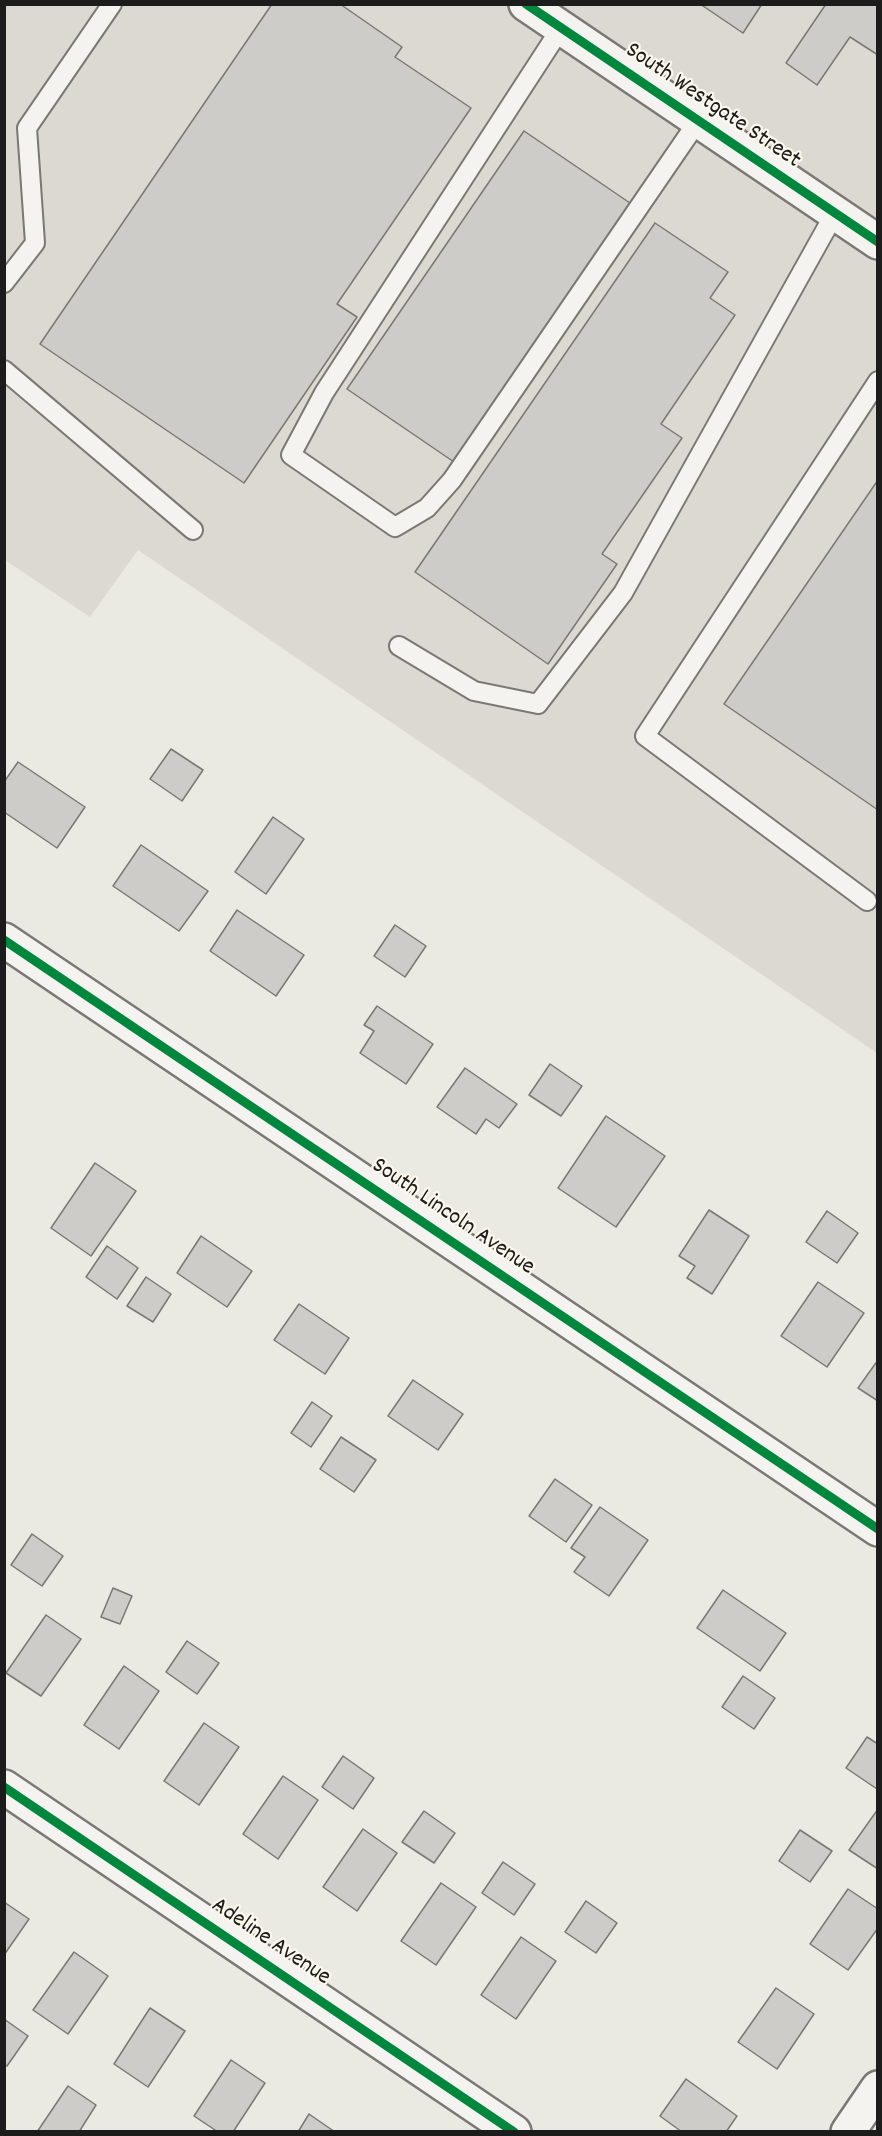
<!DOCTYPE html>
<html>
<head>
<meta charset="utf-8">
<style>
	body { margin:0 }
	#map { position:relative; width:882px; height:2136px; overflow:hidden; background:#eae9e2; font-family:Dekko,sans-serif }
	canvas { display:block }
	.frame { position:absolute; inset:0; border:6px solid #1c1c1c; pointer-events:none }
</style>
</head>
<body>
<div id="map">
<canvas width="882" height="2136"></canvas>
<div class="frame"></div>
</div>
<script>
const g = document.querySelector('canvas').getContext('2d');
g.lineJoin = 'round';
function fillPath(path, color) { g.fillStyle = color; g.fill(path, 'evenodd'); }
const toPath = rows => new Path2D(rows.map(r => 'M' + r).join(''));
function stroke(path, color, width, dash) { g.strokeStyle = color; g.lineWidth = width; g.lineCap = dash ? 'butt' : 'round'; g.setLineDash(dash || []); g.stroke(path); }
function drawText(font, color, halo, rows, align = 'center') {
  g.font = font + ' Dekko,sans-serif'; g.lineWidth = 4.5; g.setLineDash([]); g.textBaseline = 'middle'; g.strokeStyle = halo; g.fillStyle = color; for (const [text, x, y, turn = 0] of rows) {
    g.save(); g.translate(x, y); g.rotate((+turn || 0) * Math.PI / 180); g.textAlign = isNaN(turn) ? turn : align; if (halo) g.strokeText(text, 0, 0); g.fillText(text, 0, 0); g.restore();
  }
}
fillPath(toPath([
	[4,5,877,5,877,1053,138,550,90,617,5,560]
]), '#dbd9d1');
const building = toPath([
	[272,4,340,4,402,47,395,57,471,108,337,304,357,317,244,483,40,344,272,4],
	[700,4,762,4,743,33,700,4],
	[826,4,878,4,878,55,850,37,817,85,786,63,826,4],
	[524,131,630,203,454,462,347,389,524,131],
	[655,223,728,272,710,298,735,315,661,424,682,438,602,554,617,564,548,664,415,572,655,223],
	[878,480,878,810,724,704,878,480],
	[171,749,203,770,182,801,150,779,171,749],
	[18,762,85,807,57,848,4,812,4,782,18,762],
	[273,817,304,839,266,894,235,872,273,817],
	[141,845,208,891,179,931,113,886,141,845],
	[237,910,304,955,276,996,210,951,237,910],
	[395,925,426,946,405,977,374,956,395,925],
	[377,1006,433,1044,406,1084,360,1053,374,1031,364,1025,377,1006],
	[550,1064,582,1086,561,1116,529,1095,550,1064],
	[465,1068,517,1104,499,1128,486,1119,476,1134,437,1107,465,1068],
	[606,1116,665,1156,616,1227,558,1188,606,1116],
	[95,1163,136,1191,91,1256,51,1228,95,1163],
	[709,1210,749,1236,712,1294,687,1278,695,1266,679,1256,709,1210],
	[827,1211,858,1233,837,1263,806,1242,827,1211],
	[201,1236,252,1271,227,1307,177,1273,201,1236],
	[107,1246,138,1268,117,1299,86,1277,107,1246],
	[146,1277,171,1294,153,1322,127,1306,146,1277],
	[818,1282,864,1313,827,1367,781,1336,818,1282],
	[299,1304,349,1338,325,1374,274,1340,299,1304],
	[878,1360,878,1401,858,1388,878,1360],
	[413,1380,463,1414,438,1450,388,1416,413,1380],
	[312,1402,332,1416,311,1447,291,1433,312,1402],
	[341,1437,376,1460,354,1492,320,1469,341,1437],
	[555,1479,592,1505,566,1542,529,1516,555,1479],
	[600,1507,648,1540,609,1596,574,1572,585,1557,571,1548,600,1507],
	[32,1534,63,1556,42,1586,11,1565,32,1534],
	[113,1588,132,1596,120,1624,101,1617,113,1588],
	[723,1590,786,1633,760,1671,697,1628,723,1590],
	[46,1615,81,1639,41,1696,6,1673,46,1615],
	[187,1641,219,1663,197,1694,166,1672,187,1641],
	[124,1666,159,1691,119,1749,84,1725,124,1666],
	[743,1676,775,1698,754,1729,722,1707,743,1676],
	[204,1723,239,1747,199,1805,164,1781,204,1723],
	[867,1737,878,1744,877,1789,846,1768,867,1737],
	[343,1756,374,1778,353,1809,322,1787,343,1756],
	[283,1776,318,1800,278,1859,243,1834,283,1776],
	[878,1809,878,1869,849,1850,878,1809],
	[424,1811,455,1833,434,1863,402,1842,424,1811],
	[363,1829,397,1853,357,1911,323,1887,363,1829],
	[800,1830,832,1851,810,1882,779,1861,800,1830],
	[503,1862,535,1884,514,1915,482,1893,503,1862],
	[441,1883,476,1907,436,1965,401,1941,441,1883],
	[848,1889,878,1909,878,1928,848,1970,810,1944,848,1889],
	[586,1901,617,1923,596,1953,565,1932,586,1901],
	[4,1902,29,1919,4,1955,4,1902],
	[521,1937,556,1961,516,2019,481,1995,521,1937],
	[74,1952,108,1976,68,2034,33,2010,74,1952],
	[776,1988,814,2014,777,2069,738,2042,776,1988],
	[150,2008,185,2031,148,2087,114,2064,150,2008],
	[4,2019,28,2036,7,2066,4,2064,4,2019],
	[231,2060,265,2083,233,2132,218,2132,194,2116,231,2060],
	[686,2079,737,2116,726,2132,682,2132,660,2116,686,2079],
	[68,2086,96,2105,79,2132,37,2132,68,2086],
	[309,2114,335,2132,298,2132,309,2114]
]);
fillPath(building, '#cdccc8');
stroke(building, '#797875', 1.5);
const service = toPath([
	[561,28,324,393,291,455,395,527,427,508,452,480,698,121],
	[4,283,35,243,27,128,112,4],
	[4,370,193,530],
	[399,646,474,691,538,704,623,593,835,213],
	[867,901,645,736,878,381]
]);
const minor = toPath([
	[526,4,878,242],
	[4,940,878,1529],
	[4,1787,514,2132],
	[848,2132,878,2088]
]);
stroke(service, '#797875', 22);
stroke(minor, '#797875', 38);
stroke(service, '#f4f3ef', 18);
stroke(minor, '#f4f3ef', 33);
stroke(toPath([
	[526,4,878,242],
	[4,940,878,1529],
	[4,1787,514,2132]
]), '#00873e', 9);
drawText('24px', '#1c1c1c', '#fbf7ec', [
	["South Westgate Street",712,107,34],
	["South Lincoln Avenue",452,1218,34],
	["Adeline Avenue",270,1943,34]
]);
</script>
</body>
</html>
